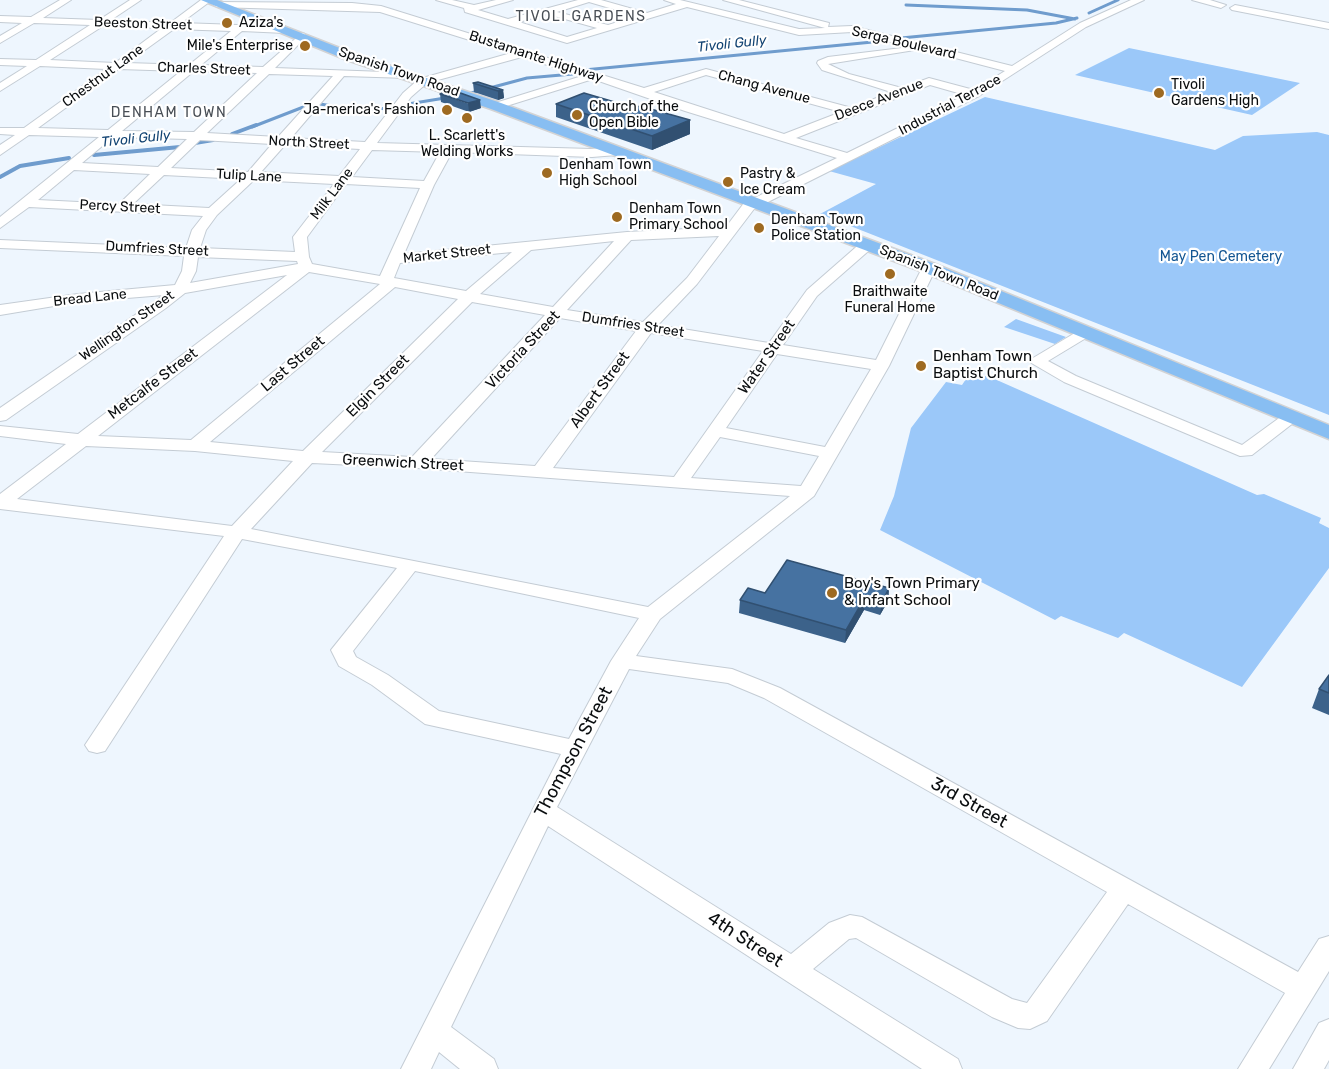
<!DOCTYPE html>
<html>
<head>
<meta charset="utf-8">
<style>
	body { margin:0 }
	canvas { display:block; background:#eef6fe }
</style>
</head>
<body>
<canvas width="1329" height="1069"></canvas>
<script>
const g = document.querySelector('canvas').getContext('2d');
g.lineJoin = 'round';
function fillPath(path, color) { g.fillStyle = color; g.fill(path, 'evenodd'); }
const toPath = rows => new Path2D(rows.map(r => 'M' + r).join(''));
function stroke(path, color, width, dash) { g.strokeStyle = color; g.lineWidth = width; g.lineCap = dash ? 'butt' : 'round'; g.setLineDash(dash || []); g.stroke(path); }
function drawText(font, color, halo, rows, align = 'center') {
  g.font = font + ' Rubik,sans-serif'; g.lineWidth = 4.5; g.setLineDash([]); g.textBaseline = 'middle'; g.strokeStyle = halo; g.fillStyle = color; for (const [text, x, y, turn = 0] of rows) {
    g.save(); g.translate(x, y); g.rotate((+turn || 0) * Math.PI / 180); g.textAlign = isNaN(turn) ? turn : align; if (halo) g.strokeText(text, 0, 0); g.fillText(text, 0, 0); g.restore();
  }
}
fillPath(toPath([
	[1129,48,1300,83,1252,115,1075,75],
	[985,97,1215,150,1243,136,1317,132,1329,135,1329,415,820,214,876,184,829,171],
	[1016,319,1066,337,1055,344,1004,327],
	[970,373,990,377,1257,495,1264,494,1321,518,1319,523,1329,528,1329,568,1242,687,1124,633,1118,638,1061,616,1055,620,880,530,894,496,911,428,946,382,962,385]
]), '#9bc8f9');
stroke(toPath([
	[906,5,1027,10,1075,19],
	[1089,13,1118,0],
	[901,38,1056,23,1077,18],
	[584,70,883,41],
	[471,93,527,78,573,74],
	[320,104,357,110,392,108],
	[408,104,445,98],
	[252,127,306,106]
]), '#6f9ccd', 3);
stroke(toPath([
	[232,134,256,125],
	[195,143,213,140],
	[94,155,180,147],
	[0,177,20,166,69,158]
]), '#6f9ccd', 4);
const minor = toPath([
	[60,0,71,0,43,18,99,20,130,0,141,0,111,20,170,23,201,0,212,0,181,23,238,25,254,14,259,17,249,26,285,27,290,30,285,33,242,31,201,65,263,67,302,33,305,34,305,38,275,68,412,73,413,75,408,78,344,76,291,138,365,142,403,93,419,79,511,53,380,12,217,7,212,4,214,2,352,3,381,6,644,88,706,69,852,108,891,92,822,70,817,63,818,61,828,57,910,47,852,32,799,35,687,7,567,43,465,12,464,8,436,0,452,0,474,5,496,0,513,0,478,10,508,19,578,0,601,0,647,13,676,4,664,0,680,0,799,29,825,28,723,0,739,0,829,23,828,27,852,26,1012,66,1080,23,1131,0,1144,0,1086,27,979,96,754,209,697,284,658,325,769,343,807,290,863,241,868,240,875,244,873,247,817,296,783,345,876,360,922,268,929,264,936,268,889,366,814,496,660,619,636,656,732,669,780,688,1298,972,1319,939,1329,936,1329,971,1269,1069,1238,1069,1285,993,1128,904,1047,1021,1030,1029,1018,1028,992,1017,856,938,849,939,813,969,958,1059,962,1069,922,1069,548,826,451,1027,494,1059,498,1069,460,1069,439,1052,431,1069,401,1069,561,754,425,724,372,685,339,666,331,650,397,568,242,539,105,751,97,753,89,751,85,745,89,739,224,536,0,509,0,494,66,444,0,436,0,426,78,434,287,275,185,293,166,308,6,420,0,421,0,408,164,295,78,302,0,315,0,305,78,294,175,285,182,271,184,256,0,248,0,240,186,248,192,230,203,216,29,207,0,228,0,217,99,137,29,135,0,155,0,145,15,135,0,134,0,128,24,128,106,69,40,66,0,91,0,83,27,66,0,65,0,59,36,60,90,25,34,23,0,43,0,36,22,23,0,22,0,16,31,17,60,0],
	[589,2,637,16,608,25,557,12,589,2],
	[547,14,597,28,567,37,519,22,547,14],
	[103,26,162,28,115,63,50,60,103,26],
	[174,29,231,31,189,65,127,63,174,29],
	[921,49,1005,71,974,90,929,78,902,88,849,74,828,64,921,49],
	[522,57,582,76,492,104,492,108,500,108,593,79,685,111,837,158,744,203,726,227,627,232,404,254,434,185,452,152,592,157,617,155,623,151,617,147,592,149,377,143,411,97,427,83,522,57],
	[119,69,181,71,108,130,38,128,119,69],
	[194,71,257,73,194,132,122,131,194,71],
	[269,74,333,76,278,137,207,133,269,74],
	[706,75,841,112,784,134,654,92,706,75],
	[930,85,965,95,847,153,796,138,930,85],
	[113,137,187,139,158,167,82,163,113,137],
	[200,140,272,144,248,172,171,168,200,140],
	[285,145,360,149,339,176,261,172,285,145],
	[372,150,440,152,424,181,352,177,372,150],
	[74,170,150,174,119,204,38,200,74,170],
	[164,175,241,179,209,208,133,204,164,175],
	[254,180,334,184,293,237,295,252,200,248,206,230,217,215,254,180],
	[346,184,420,188,380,276,312,264,309,257,307,237,346,184],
	[719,236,687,278,643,322,567,310,631,240,719,236],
	[614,241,553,307,480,294,531,250,614,241],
	[512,252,466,291,394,278,400,263,512,252],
	[198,257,297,261,298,264,190,283,196,271,198,257],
	[309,272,380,284,191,440,98,436,309,272],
	[395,287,458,299,303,451,210,442,395,287],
	[472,302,545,315,412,457,322,452,472,302],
	[560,318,636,331,535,466,431,459,560,318],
	[651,333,763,351,674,477,553,468,651,333],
	[777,354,871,369,825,447,726,428,777,354],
	[720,437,819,456,801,486,691,478,720,437],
	[86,446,195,451,293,461,232,526,17,499,86,446],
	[312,463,417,468,790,496,648,607,251,529,312,463],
	[415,571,639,618,611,661,569,739,439,711,388,675,356,657,353,651,415,571],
	[629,669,728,683,764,698,1107,892,1027,1003,1012,999,862,917,850,915,829,923,791,954,557,807,629,669],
	[1192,0,1210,0,1226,5,1221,8,1192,0],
	[1235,5,1329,23,1329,29,1232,10,1230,8,1235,5],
	[1085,327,1091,329,1093,332,1091,335,1048,361,1076,376,1242,445,1286,413,1298,413,1301,417,1252,455,1240,456,1064,382,1028,361,1085,327],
	[1329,1019,1329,1060,1324,1069,1293,1069,1319,1023,1329,1019]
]);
const major = toPath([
	[201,0,217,0,355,54,501,103,935,264,1329,425,1329,439,923,272,491,109,347,60,201,0]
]);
stroke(minor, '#c4ccd4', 2);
stroke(major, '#d3d3d4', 3);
fillPath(minor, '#fff');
fillPath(major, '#88bef2');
fillPath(toPath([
	[473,83,503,90,504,98,498,100,474,92],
	[440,94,481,108,469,112,441,102],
	[556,104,635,108,690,120,690,134,652,150,556,117],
	[889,588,888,601,880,615,864,610,845,643,739,613,740,600,765,593],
	[1329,675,1329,715,1312,708,1319,689]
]), '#3c628a');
fillPath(toPath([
	[503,90,504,98,498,100,498,91],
	[480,100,481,108,469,112,468,103],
	[690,120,690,134,652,150,652,136],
	[889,588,888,601,880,615,882,602],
	[865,597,864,610,845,643,846,630]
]), '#315071');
const building = toPath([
	[478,82,503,90,498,91,473,83,478,82],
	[452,90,480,100,468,103,440,94,452,90],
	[584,93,635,108,640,106,690,120,652,136,556,104,584,93],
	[787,560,889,588,882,602,865,597,846,630,740,600,748,588,765,593,787,560],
	[1329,675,1329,693,1319,689,1329,675]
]);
fillPath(building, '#4672a1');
stroke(building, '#315071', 1.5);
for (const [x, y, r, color] of [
	[227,23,6,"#9e6a21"],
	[305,46,6,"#9e6a21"],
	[1159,93,6,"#9e6a21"],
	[447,110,6,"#9e6a21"],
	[577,115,6,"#9e6a21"],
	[467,118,6,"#9e6a21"],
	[547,173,6,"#9e6a21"],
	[728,182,6,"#9e6a21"],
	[617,217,6,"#9e6a21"],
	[759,228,6,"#9e6a21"],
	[890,274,6,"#9e6a21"],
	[921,366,6,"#9e6a21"],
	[832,593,6,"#9e6a21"]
]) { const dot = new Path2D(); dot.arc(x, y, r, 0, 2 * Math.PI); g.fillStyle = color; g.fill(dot); stroke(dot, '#fff', 2); }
g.letterSpacing = '1.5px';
drawText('14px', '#484e55', '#fff', [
	["TIVOLI GARDENS",581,17],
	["DENHAM TOWN",169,113]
]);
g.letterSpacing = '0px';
drawText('14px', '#0a0d0f', '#fff', [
	["Aziza's",239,23],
	["Mile's Enterprise",293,46,"right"],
	["Tivoli",1171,85],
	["Gardens High",1171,101],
	["Church of the",589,107],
	["Open Bible",589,123],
	["Ja-merica's Fashion",435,110,"right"],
	["L. Scarlett's",467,136,"center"],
	["Welding Works",467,152,"center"],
	["Denham Town",559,165],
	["High School",559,181],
	["Pastry &",740,174],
	["Ice Cream",740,190],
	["Denham Town",629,209],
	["Primary School",629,225],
	["Denham Town",771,220],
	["Police Station",771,236],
	["Braithwaite",890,292,"center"],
	["Funeral Home",890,308,"center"]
], 'left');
drawText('14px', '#0a0d0f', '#fff', [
	["Beeston Street",143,24,2],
	["Serga Boulevard",904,43,13],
	["Bustamante Highway",536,57,18],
	["Charles Street",204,69,2],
	["Spanish Town Road",399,72,19],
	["Chestnut Lane",103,76,-36],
	["Chang Avenue",764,87,15],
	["Deece Avenue",879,100,-21],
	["Industrial Terrace",950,105,-28],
	["North Street",309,143,3],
	["Tulip Lane",249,176,3],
	["Milk Lane",332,194,-53],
	["Percy Street",120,207,3],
	["Dumfries Street",157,249,3],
	["Market Street",447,254,-6],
	["Spanish Town Road",939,273,22],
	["Bread Lane",90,298,-6],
	["Dumfries Street",633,325,9],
	["Wellington Street",127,326,-35]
]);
drawText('italic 14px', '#134473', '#fff', [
	["Tivoli Gully",732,44,-6],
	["Tivoli Gully",136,139,-6]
]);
drawText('14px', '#135693', '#fff', [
	["May Pen Cemetery",1221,257]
]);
drawText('15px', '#0a0d0f', '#fff', [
	["Victoria Street",523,350,-47],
	["Water Street",767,357,-55],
	["Last Street",293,364,-40],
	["Metcalfe Street",153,384,-37],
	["Elgin Street",378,386,-45],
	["Albert Street",600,390,-54],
	["Greenwich Street",403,463,3]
]);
drawText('15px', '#0a0d0f', '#fff', [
	["Denham Town",933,357],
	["Baptist Church",933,374],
	["Boy's Town Primary",844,584],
	["& Infant School",844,601]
], 'left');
drawText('18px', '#0a0d0f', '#fff', [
	["Thompson Street",574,752,-62],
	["3rd Street",969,803,29],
	["4th Street",745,940,33]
]);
</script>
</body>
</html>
